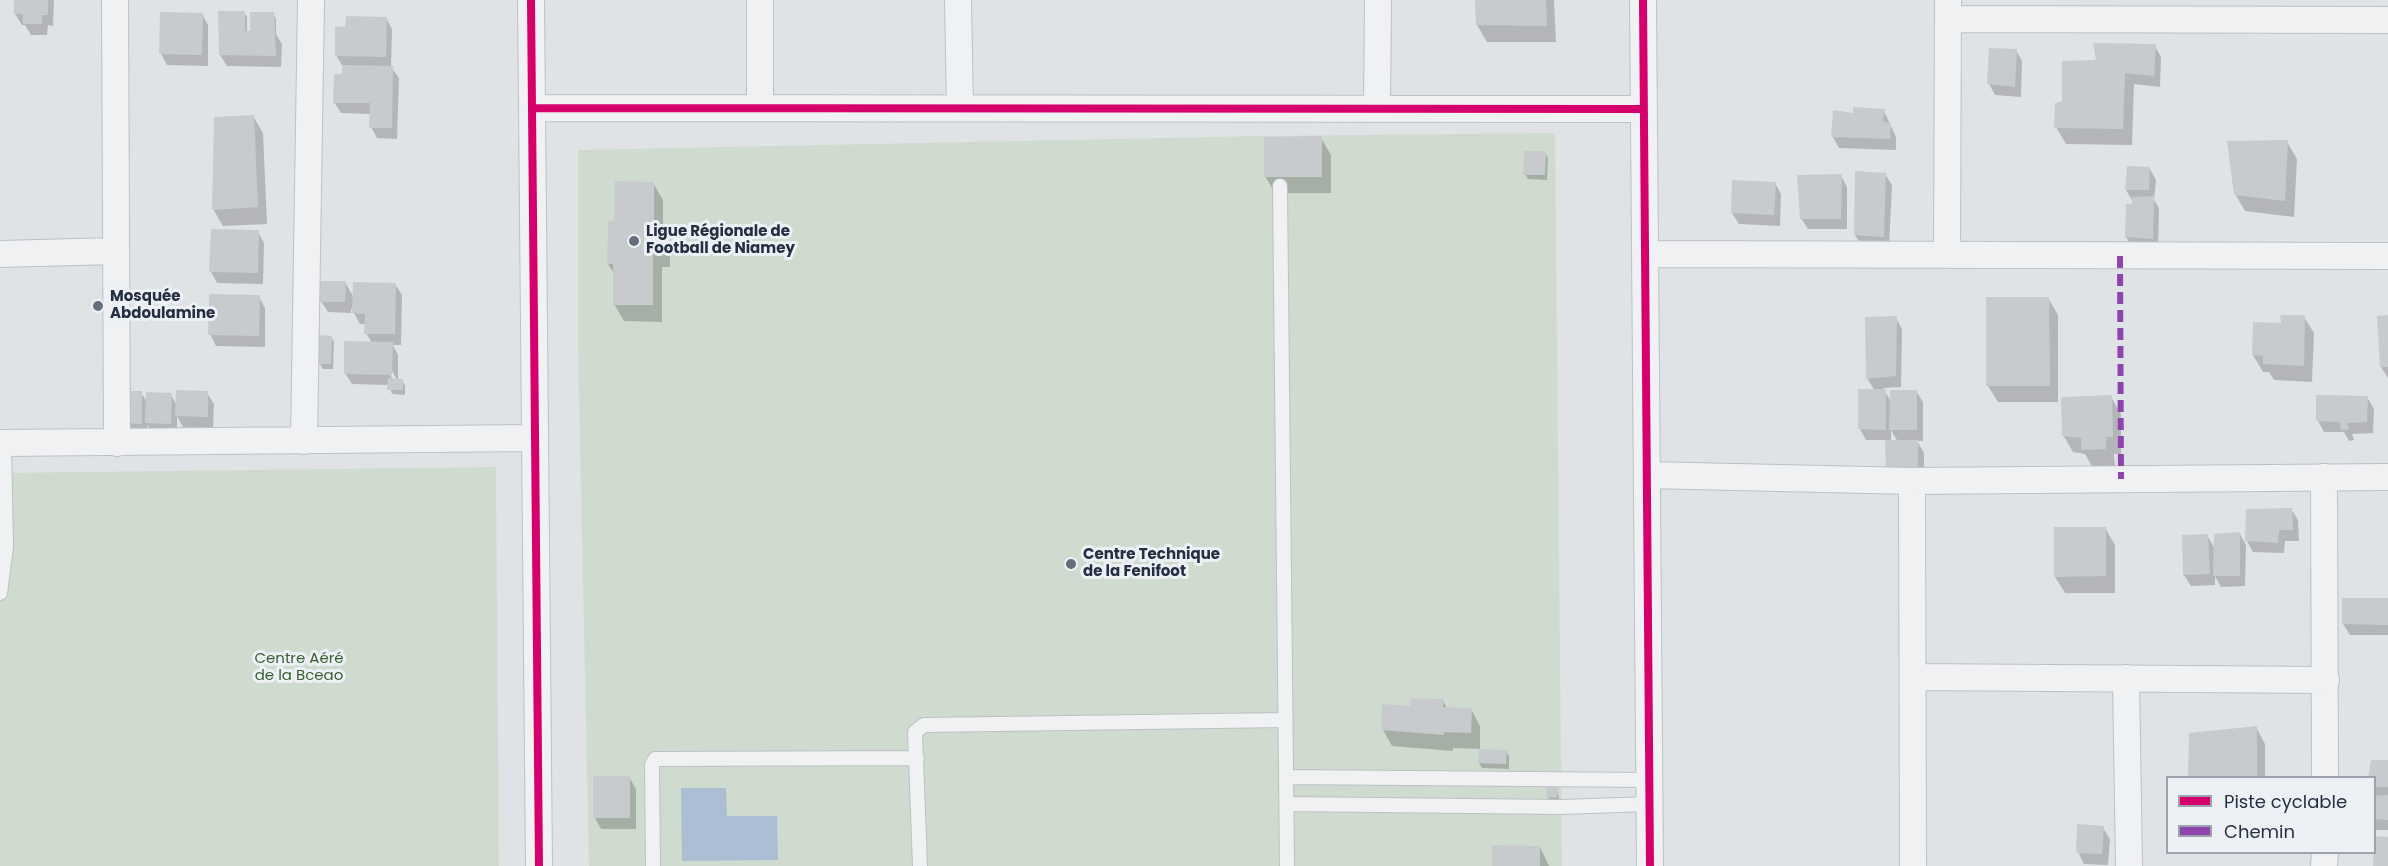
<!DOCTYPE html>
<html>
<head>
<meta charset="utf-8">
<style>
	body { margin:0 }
	#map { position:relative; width:2388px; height:866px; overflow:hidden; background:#e0e3e6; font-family:Poppins,sans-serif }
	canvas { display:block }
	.legend { position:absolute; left:2166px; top:776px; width:210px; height:78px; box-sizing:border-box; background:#edf1f6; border:2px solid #9da3ae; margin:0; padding:8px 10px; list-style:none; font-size:18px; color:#252f41 }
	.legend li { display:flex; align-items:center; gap:12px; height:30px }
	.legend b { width:30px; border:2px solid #9da3ae }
</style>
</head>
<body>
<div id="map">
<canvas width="2388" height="866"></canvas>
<ul class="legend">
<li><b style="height:8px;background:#d6006c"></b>Piste cyclable</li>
<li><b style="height:8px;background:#8e44ad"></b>Chemin</li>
</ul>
</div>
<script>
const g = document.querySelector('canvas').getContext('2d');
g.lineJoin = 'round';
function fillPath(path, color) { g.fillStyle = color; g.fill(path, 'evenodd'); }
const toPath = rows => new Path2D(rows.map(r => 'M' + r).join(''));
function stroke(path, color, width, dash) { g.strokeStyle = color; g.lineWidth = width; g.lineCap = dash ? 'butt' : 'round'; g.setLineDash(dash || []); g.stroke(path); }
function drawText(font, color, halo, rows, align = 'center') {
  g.font = font + ' Poppins,sans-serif'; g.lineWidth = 6; g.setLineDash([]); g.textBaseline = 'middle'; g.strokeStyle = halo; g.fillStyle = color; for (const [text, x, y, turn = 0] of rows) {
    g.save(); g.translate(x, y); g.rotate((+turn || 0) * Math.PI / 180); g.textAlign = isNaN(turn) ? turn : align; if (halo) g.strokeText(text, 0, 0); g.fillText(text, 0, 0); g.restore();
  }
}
fillPath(toPath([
	[1555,133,1562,866,589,866,578,347,578,150,1259,136],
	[496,467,499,866,0,866,0,473]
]), '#d0dbd0');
fillPath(toPath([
	[681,788,726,788,727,816,777,816,778,860,682,861]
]), '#acbed4');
fillPath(toPath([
	[16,0,54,0,53,26,48,25,47,35,31,35,25,25,22,25,15,14],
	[1477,0,1554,0,1556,42,1487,42,1477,25],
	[244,12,247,17,247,32,252,32,273,14,276,19,276,34,282,44,281,67,227,66,220,55],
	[202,14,208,25,208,66,167,65,161,54],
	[386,18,392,29,391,67,399,78,397,139,377,138,371,127,371,114,341,113,334,102,343,76,343,67,336,55,347,28],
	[2155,46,2161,57,2160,87,2134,84,2132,145,2066,144,2056,127,2063,102,2097,62],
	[2016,50,2022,61,2021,97,1995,95,1989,84],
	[1884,111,1896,137,1896,150,1839,148,1833,137,1834,112,1854,114],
	[253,116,263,133,267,224,223,226,213,209],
	[1321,138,1331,155,1331,193,1275,193,1265,176],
	[2287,142,2297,159,2294,217,2245,211,2235,194],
	[1545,153,1548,158,1547,180,1528,179,1525,174],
	[2128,168,2150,169,2156,180,2154,200,2159,208,2158,249,2133,248,2126,237,2133,202,2126,190],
	[1885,174,1892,185,1889,247,1862,246,1855,235],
	[1841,176,1847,187,1847,229,1808,229,1801,218],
	[653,183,663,200,663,237,670,250,670,267,662,267,662,322,624,321,614,304,615,275,608,264,615,222],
	[1775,183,1781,194,1780,226,1739,224,1732,213],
	[258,232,264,243,263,284,217,283,211,272],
	[345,282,354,298,395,284,402,295,401,345,393,345,398,355,398,380,402,380,405,385,405,395,392,394,389,385,352,384,345,373,372,343,366,333,366,324,360,324,351,308,351,313,328,312,321,301],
	[390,367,397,380,393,380,387,369],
	[259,297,265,308,265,347,216,346,210,334],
	[2048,298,2058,315,2058,402,1998,402,1988,386],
	[2304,317,2314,333,2312,382,2274,380,2269,372,2263,372,2253,355,2282,324],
	[2388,317,2388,378,2381,367],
	[1896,318,1902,329,1901,387,1883,388,1891,402,1916,391,1923,402,1923,441,1917,441,1924,453,1924,482,1887,440,1866,440,1860,429,1875,391,1867,378],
	[1891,430,1898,442,1891,442],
	[331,337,334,342,333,369,323,369,320,364],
	[141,393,147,402,171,395,177,406,207,393,214,404,213,427,183,427,177,416,177,435,153,434,147,425,147,434,132,434,125,423],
	[2111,397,2121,414,2121,454,2114,454,2115,466,2092,466,2085,454,2073,452,2063,435],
	[2367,397,2374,409,2373,433,2352,434,2354,440,2349,441,2344,432,2324,432,2318,421],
	[2291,509,2298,520,2299,541,2285,541,2284,553,2253,552,2247,541],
	[2105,528,2115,545,2115,593,2065,593,2055,577],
	[2240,534,2246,545,2245,586,2221,587,2215,576,2215,585,2191,586,2184,575,2207,535,2215,549],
	[2388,599,2388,635,2350,635,2343,624],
	[1443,701,1447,708,1471,709,1480,726,1480,749,1453,748,1453,751,1392,746,1383,730,1412,707],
	[2256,727,2265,744,2265,778,2190,778],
	[1506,751,1509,756,1509,769,1482,768,1479,763],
	[2388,761,2388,830,2376,830,2374,778],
	[629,777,636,789,636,829,601,829,595,818],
	[1557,790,1560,803,1551,802,1548,797],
	[2103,828,2110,839,2108,865,2084,864,2078,852],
	[1540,847,1549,866,1494,866]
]), '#0003');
fillPath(toPath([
	[14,0,48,0,48,15,42,15,42,24,23,24,23,14,14,14],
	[1475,0,1546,0,1547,26,1476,25],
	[218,11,245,11,245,31,250,31,250,12,274,12,276,56,219,55],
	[160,12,203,13,202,55,159,54],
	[346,16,387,17,386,57,335,56,335,26,345,27],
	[2093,43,2156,44,2154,76,2125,73,2123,129,2054,128,2055,103,2062,101,2062,61,2096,60],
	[1989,48,2017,49,2015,87,1987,84],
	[342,65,393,66,392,128,369,128,370,103,333,103,334,74,342,74],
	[1853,107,1885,109,1883,121,1891,124,1890,139,1831,137,1833,110,1853,113],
	[254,115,258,207,212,210,214,117],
	[1322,136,1322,177,1264,177,1264,137],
	[2288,140,2285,201,2234,195,2227,141],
	[1524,151,1546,151,1545,175,1523,175],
	[2127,166,2150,167,2149,190,2125,190],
	[1855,171,1886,173,1884,237,1854,235],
	[1842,174,1841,219,1800,219,1797,175],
	[1732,180,1776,182,1774,215,1731,213],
	[615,181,654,182,654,232,662,232,661,251,653,251,653,305,613,305,613,264,607,264,608,221,614,221],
	[2154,196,2153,239,2125,237,2126,204,2132,204,2132,197],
	[211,229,259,230,258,273,209,272],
	[320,281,346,281,345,302,320,302],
	[353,282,396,283,395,334,364,334,365,314,352,313],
	[209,294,260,295,259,336,208,335],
	[1986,297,2049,297,2050,386,1986,386],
	[2280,315,2305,315,2304,366,2263,364,2263,356,2252,355,2253,322,2281,323],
	[2388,315,2388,367,2380,367,2377,316],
	[1897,316,1896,376,1866,379,1865,317],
	[319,335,332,336,331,364,319,364],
	[344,341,393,342,392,375,344,374],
	[388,378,403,379,403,390,387,390],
	[1858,389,1886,389,1886,430,1858,429],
	[176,390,208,391,208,417,175,416],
	[1890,390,1917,390,1917,430,1889,430],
	[125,391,142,391,142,424,124,423],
	[146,392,172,393,171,424,145,423],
	[2112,395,2113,437,2106,437,2106,449,2081,450,2081,438,2062,436,2061,397],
	[2316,395,2368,396,2367,422,2347,423,2349,429,2341,430,2340,422,2316,421],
	[1885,440,1918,440,1918,471,1886,471],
	[2292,508,2293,530,2279,530,2278,543,2245,541,2246,509],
	[2054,527,2106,527,2106,576,2054,577],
	[2240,532,2240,576,2213,576,2214,534],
	[2208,534,2210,574,2183,575,2182,535],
	[2342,598,2388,598,2388,625,2342,624],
	[1411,698,1444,699,1443,707,1472,708,1471,733,1444,732,1444,735,1381,730,1382,704,1410,706],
	[2257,726,2257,778,2188,778,2189,733],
	[1479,749,1507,750,1506,764,1478,763],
	[2371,760,2388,760,2388,787,2374,787,2374,778,2368,778],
	[593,776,630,776,630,818,593,818],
	[1547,787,1558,788,1557,798,1546,797],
	[2388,795,2388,820,2374,819,2374,796],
	[2077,824,2104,826,2102,854,2076,853],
	[2374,836,2388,837,2388,866,2373,866],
	[1492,845,1540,846,1540,866,1492,866]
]), '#c7cbce');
const service = toPath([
	[1280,186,1287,866],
	[0,593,6,547,4,443],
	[1287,777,1650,780],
	[1287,804,1561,807,1650,804],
	[653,866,652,765,655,759,917,758],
	[920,866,915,732,924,725,1286,720]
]);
const minor = toPath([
	[115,0,117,443],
	[531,0,539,866],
	[760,0,760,108],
	[958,0,960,108],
	[1643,0,1650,866],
	[1948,19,2388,20],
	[532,108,1644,109],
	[1377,109,1378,0],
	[0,254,115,251],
	[1645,254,2388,256],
	[1947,255,1948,0],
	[304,441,311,0],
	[0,443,535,438],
	[1647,475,1912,481,2388,477],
	[2324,477,2325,778],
	[1912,481,1913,866],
	[1913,677,2326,680],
	[2126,678,2129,866],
	[2324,866,2325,852]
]);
stroke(service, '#bdc0c4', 16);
stroke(minor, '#bdc0c4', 28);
stroke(service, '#f0f1f3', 14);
stroke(minor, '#f0f1f3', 26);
stroke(toPath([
	[2120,256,2121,479]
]), '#8e44ad', 6, [12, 6]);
stroke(toPath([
	[531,0,539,866],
	[1643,0,1650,866],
	[532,108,1644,109]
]), '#d6006c', 8);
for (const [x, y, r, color] of [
	[634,241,6,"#666e7b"],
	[98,306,6,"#666e7b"],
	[1071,564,6,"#666e7b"]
]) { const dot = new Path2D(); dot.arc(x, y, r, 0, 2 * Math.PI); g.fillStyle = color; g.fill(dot); stroke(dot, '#edf1f6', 2); }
drawText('bold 15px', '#252f41', '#edf1f6', [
	["Ligue Régionale de",646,232],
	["Football de Niamey",646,249],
	["Mosquée",110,297],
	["Abdoulamine",110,314],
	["Centre Technique",1083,555],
	["de la Fenifoot",1083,572]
], 'left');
drawText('15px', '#385e31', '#edf1f6', [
	["Centre Aéré",299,659],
	["de la Bceao",299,676]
]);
</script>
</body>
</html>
